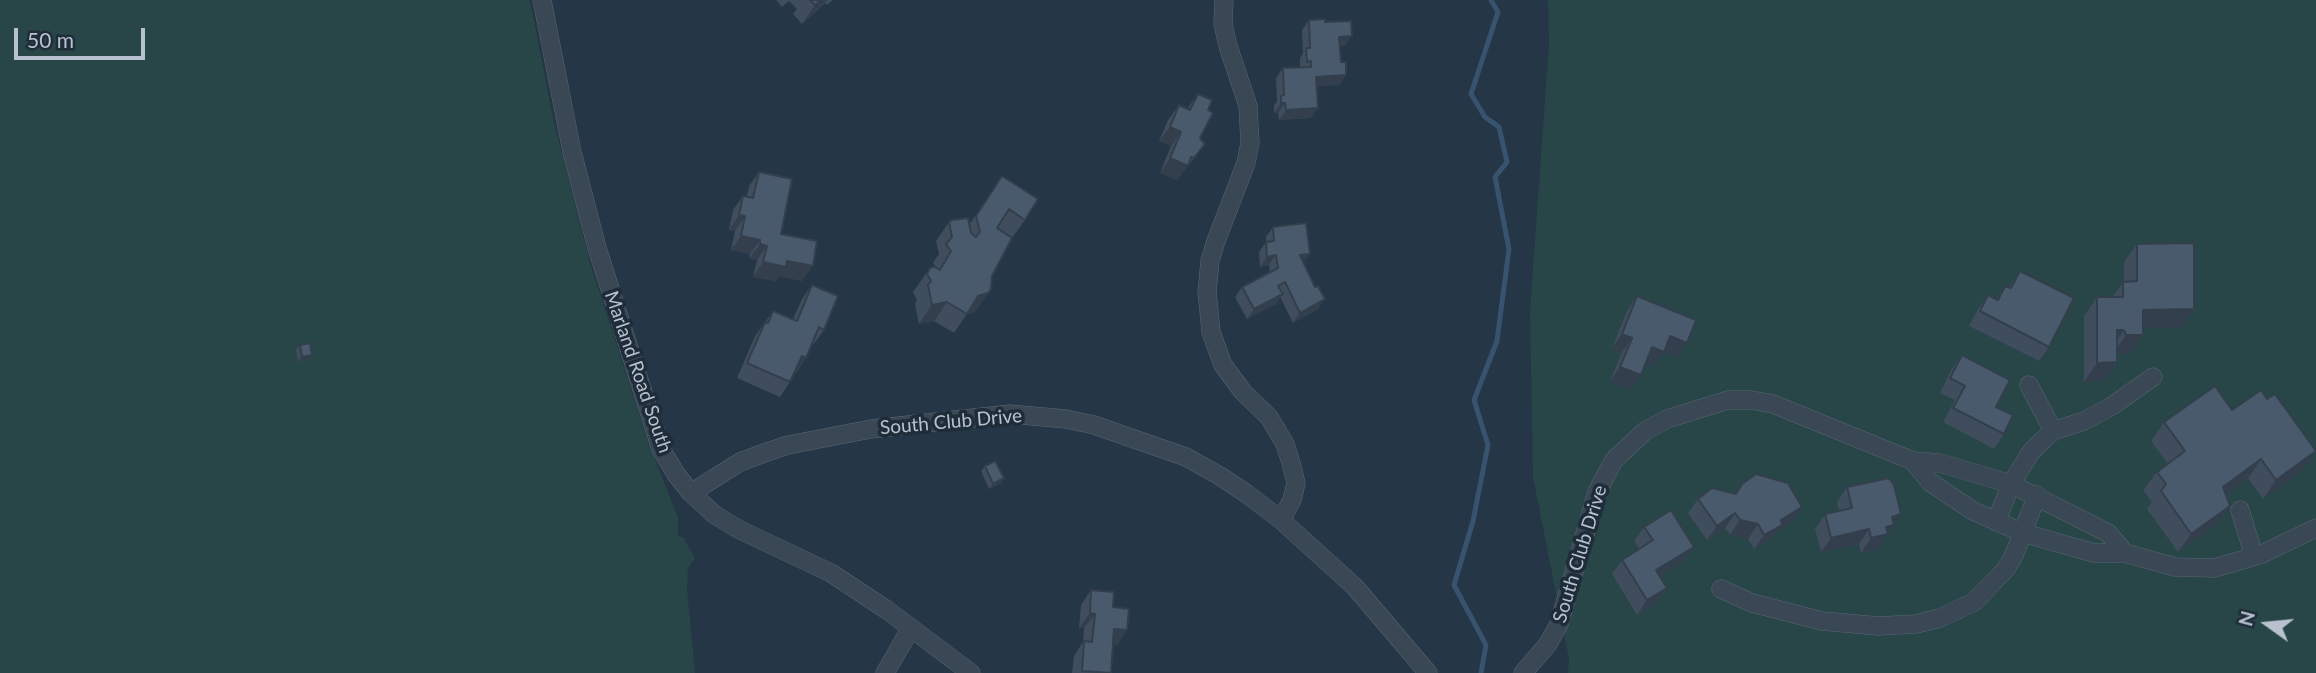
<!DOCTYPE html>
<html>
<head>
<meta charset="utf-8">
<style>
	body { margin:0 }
	#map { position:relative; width:2316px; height:673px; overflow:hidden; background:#253646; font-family:Lato,sans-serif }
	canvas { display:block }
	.north { position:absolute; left:2232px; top:589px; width:70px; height:70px; -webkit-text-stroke:5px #1f2d3b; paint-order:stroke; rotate:285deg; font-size:19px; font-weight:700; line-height:28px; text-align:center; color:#b8c2ce }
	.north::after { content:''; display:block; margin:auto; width:24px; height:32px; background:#b8c2ce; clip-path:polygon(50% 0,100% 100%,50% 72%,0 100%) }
	.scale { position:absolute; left:14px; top:28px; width:131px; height:32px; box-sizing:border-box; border:4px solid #b8c2ce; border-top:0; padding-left:9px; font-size:21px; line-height:24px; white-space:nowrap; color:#b8c2ce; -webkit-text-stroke:5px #1f2d3b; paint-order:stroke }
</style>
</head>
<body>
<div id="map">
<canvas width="2316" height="673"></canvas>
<div class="north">N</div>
<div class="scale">50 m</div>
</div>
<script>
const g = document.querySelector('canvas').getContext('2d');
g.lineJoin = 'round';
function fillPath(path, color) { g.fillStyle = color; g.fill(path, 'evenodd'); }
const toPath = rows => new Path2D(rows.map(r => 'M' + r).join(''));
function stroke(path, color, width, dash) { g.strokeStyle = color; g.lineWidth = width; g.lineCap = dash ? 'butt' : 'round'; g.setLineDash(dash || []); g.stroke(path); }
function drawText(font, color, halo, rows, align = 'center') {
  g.font = font + ' Lato,sans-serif'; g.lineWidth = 7; g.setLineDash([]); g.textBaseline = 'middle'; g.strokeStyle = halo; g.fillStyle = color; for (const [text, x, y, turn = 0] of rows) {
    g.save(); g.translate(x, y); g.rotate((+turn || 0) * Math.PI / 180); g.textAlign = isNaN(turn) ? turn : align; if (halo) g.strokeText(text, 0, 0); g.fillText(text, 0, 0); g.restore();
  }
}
fillPath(toPath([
	[0,0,530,0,554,123,591,266,649,444,678,518,678,536,684,538,695,558,688,568,687,588,695,673,0,673],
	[1548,0,2316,0,2316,673,1568,673,1569,659,1533,477,1530,311,1549,42]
]), '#284647');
stroke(toPath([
	[1481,673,1486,645,1454,585,1473,521,1488,445,1474,400,1497,341,1509,249,1495,177,1507,162,1499,127,1485,117,1471,94,1498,12,1491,0]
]), '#38536e', 5);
const street = toPath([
	[542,0,572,152,597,248,661,449,676,474,691,493,715,515,738,529,831,573,887,610,971,673],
	[1224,0,1223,24,1228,46,1248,106,1250,143,1246,163,1216,241,1210,261,1207,292,1209,311,1211,332,1223,365,1243,392,1269,417,1285,444,1291,463,1296,483,1292,500,1281,520],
	[2029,385,2053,431],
	[1913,461,1930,482,1973,511,2023,533,2094,553,2125,553,2175,567,2214,568,2232,563,2262,554,2316,528],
	[691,493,740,462,767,452,788,445,871,429,1010,414,1066,419,1094,425,1186,457,1220,476,1247,494,1281,520,1355,587,1428,673],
	[2240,510,2254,556],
	[1996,522,2011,484,2031,452,2043,440,2053,431,2084,421,2112,406,2153,377],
	[1721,589,1752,603,1822,621,1878,626,1916,624,1940,618,1974,602,2006,569,2014,555,2037,495],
	[885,673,911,628],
	[1523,673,1548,644,1559,624,1597,492,1614,460,1645,431,1667,419,1728,400,1751,400,1773,404,1913,461,1940,463,2011,484,2108,533,2125,553]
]);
stroke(street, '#596572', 19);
stroke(street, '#3a4855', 18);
fillPath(toPath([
	[776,0,833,0,827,5,825,3,802,24,793,14,797,9,789,1,782,7],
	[1309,20,1325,22,1345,46,1340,46,1339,85,1316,86,1311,118,1279,120,1278,113,1274,113,1274,106,1277,101,1276,78,1283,68,1300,67,1300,58,1303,53,1302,30],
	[1198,94,1208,110,1200,138,1205,144,1177,180,1160,173,1171,146,1159,141,1168,120,1179,105,1187,109],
	[759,172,781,234,802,281,779,276,776,281,753,277,757,260,749,259,750,254,731,250,735,231,729,230,733,210,743,196,747,196,749,186],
	[1002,176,1025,220,1012,238,992,276,975,312,967,314,954,333,934,321,919,324,915,304,917,300,913,292,930,268,936,267,933,263,939,254,936,241,949,222,969,225],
	[1273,227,1304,262,1318,309,1293,323,1280,297,1276,304,1247,319,1235,297,1242,287,1270,272,1269,265,1260,267,1259,252,1266,242,1266,237],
	[2137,244,2181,328,2143,328,2143,335,2130,354,2117,354,2117,362,2104,381,2084,382,2084,316,2097,297,2112,297,2124,282,2124,262],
	[2020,271,2049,347,2039,361,1969,326,1978,309,1988,295,1996,299,2005,286,2009,287],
	[812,285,824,330,814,344,812,343,806,358,796,373,795,372,790,382,780,397,737,378,755,336,773,311,793,319,802,299],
	[1637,296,1677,358,1664,352,1654,366,1646,363,1631,390,1610,381,1622,352,1612,348,1627,311],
	[300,345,309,360,298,362,296,350],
	[1962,355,1996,407,2004,434,1994,449,1943,422,1955,400,1940,393,1951,370],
	[2232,410,2303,470,2263,499,2248,478,2226,494,2230,506,2217,525,2178,552,2147,509,2152,502,2143,490,2157,472,2168,464,2151,441,2164,422],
	[985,466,1004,478,1001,483,989,489,981,471],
	[1742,484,1802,507,1792,522,1778,530,1772,539,1754,549,1748,539,1730,535,1725,528,1707,540,1688,513,1698,499,1735,494],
	[1847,487,1901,514,1878,549,1861,553,1859,544,1821,552,1815,529,1825,514,1839,511,1837,502],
	[1644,527,1694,547,1684,561,1660,576,1667,588,1657,602,1637,615,1612,574,1622,560,1639,549,1634,541],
	[1091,590,1113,607,1127,630,1117,645,1113,644,1111,673,1072,673,1074,656,1083,642,1084,628,1079,628,1081,605]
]), '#3f4d5d');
fillPath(toPath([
	[821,0,827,0,802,24,815,5],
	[1352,36,1345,46,1332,47,1339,37],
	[1346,75,1339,85,1309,87,1316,77],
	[1281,103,1285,103,1278,113,1274,113],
	[1318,108,1311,118,1279,120,1286,110],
	[1170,127,1181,132,1171,146,1159,141],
	[1170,158,1188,166,1177,180,1160,173],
	[739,215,745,216,735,231,729,230],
	[741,236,760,240,750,254,731,250],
	[760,244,767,246,757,260,749,259],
	[1310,254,1303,263,1300,255],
	[1276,255,1269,265,1260,267,1267,257],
	[787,261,813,266,802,281,779,276,776,281,753,277,763,262],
	[991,289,975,312,967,314,978,296],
	[1283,294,1276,304,1247,319,1254,309],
	[1325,299,1318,309,1293,323,1300,313],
	[947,302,934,321,919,324,932,305],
	[2194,309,2181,328,2130,328,2143,310],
	[2117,330,2124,330,2111,349],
	[1622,334,1632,338,1622,352,1612,348],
	[2126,335,2143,335,2130,354,2113,354],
	[1670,336,1687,343,1677,358,1664,352,1654,366,1642,362,1652,347],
	[312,355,309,360,298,362,302,357],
	[802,356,806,358,796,373,791,371],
	[2117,362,2104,381,2084,382,2097,363],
	[1620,367,1641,375,1631,390,1610,381],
	[2316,451,2303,470,2263,499,2276,480],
	[2261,459,2248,478,2210,506,2223,487],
	[1004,478,1001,483,989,489,993,484],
	[2230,506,2217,525,2178,552,2191,534],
	[1802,507,1792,522,1778,530,1772,539,1754,549,1764,535,1781,520],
	[1735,513,1725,528,1707,540,1717,526],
	[1901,514,1878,549,1861,553,1871,538,1892,517],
	[1740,520,1758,524,1748,539,1730,535],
	[1869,529,1859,544,1821,552,1831,538],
	[1694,547,1684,561,1646,585,1656,570],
	[1667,588,1657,602,1637,615,1647,600],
	[1090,613,1095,614,1084,628,1079,628],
	[1114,629,1127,630,1117,645,1104,644]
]), '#333f4c');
const building = toPath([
	[810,0,821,0,815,5,810,0],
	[1325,19,1325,22,1351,21,1352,36,1339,37,1341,62,1346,62,1346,75,1316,77,1318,108,1286,110,1285,103,1281,103,1281,96,1284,95,1283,68,1311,67,1311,61,1307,62,1306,48,1310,48,1309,20,1325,19],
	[1198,94,1212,100,1208,110,1213,113,1200,138,1205,144,1194,158,1191,157,1188,166,1170,158,1181,132,1170,127,1179,105,1190,110,1198,94],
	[759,172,792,179,781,234,817,241,813,266,787,261,786,267,763,262,767,246,760,244,760,240,741,236,745,216,739,215,743,196,753,198,759,172],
	[1002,176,1038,199,1025,220,1009,209,997,228,1012,238,992,276,991,289,988,293,978,296,967,314,947,302,932,305,928,285,931,281,927,274,930,268,935,267,940,270,951,251,946,244,952,237,949,222,952,220,968,218,971,233,976,237,980,232,976,216,1002,176],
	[1306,223,1310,254,1300,255,1315,287,1318,286,1325,299,1300,313,1285,282,1278,286,1283,294,1254,309,1242,287,1278,268,1276,255,1267,257,1266,242,1274,241,1273,227,1306,223],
	[2194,243,2194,309,2143,310,2143,335,2126,335,2124,330,2117,330,2117,362,2097,363,2097,297,2123,297,2123,282,2137,281,2137,244,2194,243],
	[2020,271,2074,298,2049,347,1980,311,1988,295,1998,300,2005,286,2011,288,2020,271],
	[812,285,838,296,824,330,819,327,806,358,802,356,790,382,747,363,765,322,768,323,773,311,797,321,812,285],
	[1637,296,1696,320,1687,343,1670,336,1664,352,1652,347,1641,375,1620,367,1632,338,1622,334,1637,296],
	[310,343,312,355,302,357,300,345,310,343],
	[1962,355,2010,380,1996,407,2013,415,2004,434,1953,408,1965,386,1950,378,1962,355],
	[2215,386,2232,410,2261,390,2267,399,2275,394,2316,451,2276,480,2261,459,2223,487,2230,506,2191,534,2161,491,2166,484,2157,472,2185,451,2164,422,2215,386],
	[995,461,1004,478,993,484,985,466,995,461],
	[1756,474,1788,483,1802,507,1781,520,1782,525,1764,535,1758,524,1740,520,1735,513,1717,526,1698,499,1712,488,1736,494,1742,484,1756,474],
	[1889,478,1894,485,1901,514,1892,517,1894,525,1886,527,1888,534,1871,538,1869,529,1831,538,1825,514,1852,508,1847,487,1889,478],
	[1671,510,1694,547,1656,570,1667,588,1647,600,1622,560,1653,540,1644,527,1671,510],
	[1091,590,1114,592,1113,607,1129,609,1127,630,1114,629,1111,673,1082,671,1084,641,1092,642,1095,614,1090,613,1091,590]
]);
fillPath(building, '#495a6c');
stroke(building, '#333f4c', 2);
drawText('19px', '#b8c2ce', '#1f2d3b', [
	["Marland Road South",638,372,71],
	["South Club Drive",951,422,-5],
	["South Club Drive",1580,554,-73]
]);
</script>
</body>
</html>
